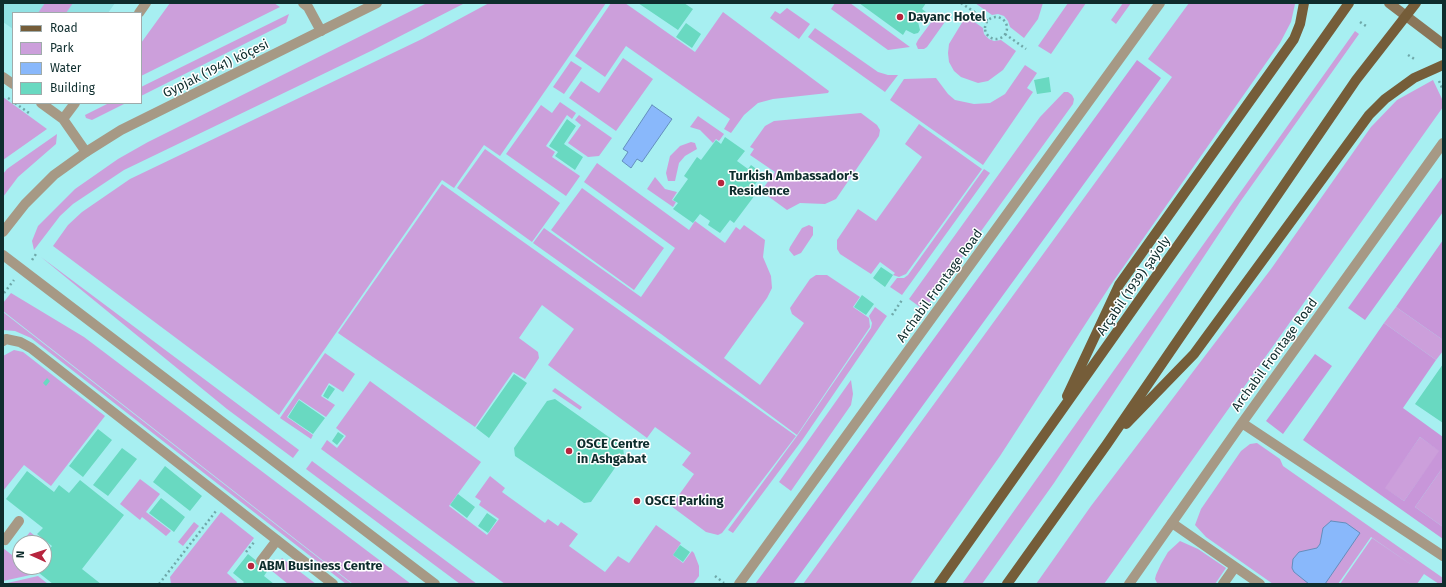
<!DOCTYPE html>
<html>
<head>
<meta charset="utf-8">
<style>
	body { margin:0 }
	#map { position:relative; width:1446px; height:587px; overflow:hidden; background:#a7eff1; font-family:"Fira Sans",sans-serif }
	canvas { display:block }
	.frame { position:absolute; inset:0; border:4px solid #0e2d2d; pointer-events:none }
	.legend { position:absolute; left:12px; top:12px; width:130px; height:92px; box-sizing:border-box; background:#fff; border:1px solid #9fabab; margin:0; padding:5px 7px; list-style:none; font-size:12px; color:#0e2d2d }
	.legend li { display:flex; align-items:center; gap:8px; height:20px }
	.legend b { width:20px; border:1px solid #9fabab }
	.north { position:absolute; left:12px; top:535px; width:40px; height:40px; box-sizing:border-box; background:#fff; border:1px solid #9fabab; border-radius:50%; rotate:273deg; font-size:11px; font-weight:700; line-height:16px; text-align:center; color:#0e2d2d }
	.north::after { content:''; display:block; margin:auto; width:14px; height:18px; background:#b7253e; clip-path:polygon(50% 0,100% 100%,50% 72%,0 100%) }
</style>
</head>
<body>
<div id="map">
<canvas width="1446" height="587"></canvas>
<div class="frame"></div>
<ul class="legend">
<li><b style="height:5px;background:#755d39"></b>Road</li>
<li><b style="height:11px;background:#cc9fdb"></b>Park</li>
<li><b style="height:11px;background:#89b8fb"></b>Water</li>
<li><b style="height:11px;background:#69d9c1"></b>Building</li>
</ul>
<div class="north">N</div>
</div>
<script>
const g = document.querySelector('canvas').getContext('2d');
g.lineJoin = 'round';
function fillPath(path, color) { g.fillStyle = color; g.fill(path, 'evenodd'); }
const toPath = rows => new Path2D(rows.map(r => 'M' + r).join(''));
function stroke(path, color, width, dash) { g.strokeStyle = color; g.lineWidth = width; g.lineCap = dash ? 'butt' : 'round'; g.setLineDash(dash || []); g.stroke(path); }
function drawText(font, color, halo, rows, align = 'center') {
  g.font = font + ' "Fira Sans",sans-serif'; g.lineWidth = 3; g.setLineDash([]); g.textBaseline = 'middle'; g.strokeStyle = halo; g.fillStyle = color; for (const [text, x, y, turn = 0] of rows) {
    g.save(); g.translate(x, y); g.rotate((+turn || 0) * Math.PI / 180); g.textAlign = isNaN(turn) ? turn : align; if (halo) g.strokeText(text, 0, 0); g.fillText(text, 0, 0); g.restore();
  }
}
fillPath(toPath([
	[3,3,115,3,108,13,13,13,13,29,3,22]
]), '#91e2e4');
fillPath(toPath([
	[45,3,73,3,66,13,38,13],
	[170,3,274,3,280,7,141,76,141,43],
	[427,3,465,3,373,50,124,170,73,204,60,216,34,250,32,241,38,226,75,189,118,159,148,142],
	[489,3,606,3,500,156,484,145,454,188,442,180,279,415,53,246,68,225,82,212,130,179,422,39],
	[611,3,625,3,695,52,723,12,829,91,828,93,773,99,758,103,744,115,731,133,724,129,730,119,626,46,605,77,575,56],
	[835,3,850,3,910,47,888,50,831,9],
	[975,3,1043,3,1038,19,1024,38,1010,27,1008,21,1004,16,998,14,992,15],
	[1068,3,1086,3,1051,54,1038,46],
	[1123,3,1131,3,1116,24,1111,20],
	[1189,3,1295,4,1291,22,1280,43,1110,286,1000,456,910,584,803,584,1172,77,1148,59],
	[787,8,810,24,799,39,770,18,775,11,780,14],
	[938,13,947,19,927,47,924,49,918,49,916,44,918,40],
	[289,14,286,23,141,96,141,87],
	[966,16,983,28,984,34,989,39,994,41,1001,40,1016,51,1003,70,988,81,978,83,961,77,954,71,949,62,948,53,949,44],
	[815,28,878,72,888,75,898,75,885,92,808,37],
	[1355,31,1359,34,1240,202,1054,483,982,584,962,584],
	[623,58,653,79,616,131,569,98,581,81,599,93],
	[571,61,582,68,564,94,553,87],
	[1025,65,1037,73,1027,88,1033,92,983,165,890,100,904,79,936,78,948,94,955,100,974,104,990,103,1005,94],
	[1433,80,1443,101,1443,107,1104,584,1036,584,1091,506,1271,269,1371,127,1397,100],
	[1064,92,1068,92,1072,95,1074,99,1073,104,924,310,909,299,1040,117],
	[3,97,47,129,3,160],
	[560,102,576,113,572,119,567,115,546,146,555,152,552,157,580,176,566,196,506,154,541,105,552,113],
	[109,103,126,103,92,120,86,118,85,115],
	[861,113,877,125,880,130,879,136,836,199,825,204,800,203,787,210,765,194,768,190,764,187,775,172,750,155,754,149,750,147,765,126,774,121],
	[579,115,612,138,599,156,588,157,568,143,581,125,575,120],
	[698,116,724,134,719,141,716,139,713,143,700,130,690,127],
	[919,124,982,169,906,274,899,277,893,275,895,273,880,262,871,274,840,254,837,249,837,240,858,209,876,221,922,157,905,144],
	[57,134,56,144,18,177,3,197,3,174,7,169],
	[691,142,695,143,697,149,685,156,679,163,675,181,668,181,666,173,670,156,680,146],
	[485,149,560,203,532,242,457,188],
	[597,163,689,230,695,221,725,243,736,227,740,230,744,225,765,240,763,257,771,276,772,288,767,298,724,358,760,385,804,323,792,314,790,308,810,279,816,275,827,275,860,297,853,307,869,318,870,327,797,435,661,334,533,243,544,228,641,297,675,248,584,182],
	[984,169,990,173,902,295,890,287,897,278,904,278,908,275],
	[655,177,665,189,677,192,672,200,676,202,673,207,647,189],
	[442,184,796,436,722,533,718,535,706,532,671,506,694,474,682,465,691,453,655,427,647,438,548,365,574,329,542,305,519,338,538,352,539,358,525,379,513,372,475,427,338,333],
	[582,188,664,248,634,290,551,230],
	[809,225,813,227,813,235,801,253,794,256,789,250,790,247,802,228],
	[41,257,299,450,293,458,227,409],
	[11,293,84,337,411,584,353,584,3,311,3,303],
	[875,307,887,316,803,439,733,533,728,530,797,436,871,328,872,323,869,316],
	[1396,307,1443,340,1443,351,1436,360,1384,323],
	[3,312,352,584,346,584,31,338,15,331,3,330],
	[14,350,23,352,105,416,51,486,24,465,3,491,3,356],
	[325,353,355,374,343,392,329,383,321,396,335,405,326,417,299,399,287,417,313,435,311,439,280,418],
	[851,380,853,394,851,405,791,491,779,482],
	[370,381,481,462,449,506,487,535,499,519,479,505,481,501,475,497,490,476,505,488,502,492,545,523,548,519,558,526,561,522,578,534,569,546,605,572,618,556,629,563,656,525,681,543,673,555,683,563,692,551,694,553,699,566,699,576,693,584,505,584,321,449,327,440,337,448,346,436,336,428],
	[555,388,582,407,580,410,552,391],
	[1420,437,1440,451,1404,501,1384,488],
	[1257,443,1280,459,1283,466,1443,578,1443,584,1439,584,1424,574,1417,584,1340,584,1372,538,1416,568,1371,537,1338,584,1273,584,1206,537,1195,525,1201,509,1241,451,1250,444],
	[312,461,477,584,460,584,306,469],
	[1443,467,1443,527,1415,507],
	[140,479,160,494,146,512,171,531,166,536,142,517,140,520,120,504],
	[221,512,254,538,227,573,237,582,236,584,171,584,170,577],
	[194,522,199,526,183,546,178,542],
	[30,532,44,543,21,543],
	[1180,541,1198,549,1226,568,1215,584,1157,583,1155,579,1156,575,1161,564,1168,552],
	[20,545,20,567,32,567,30,570,35,574,3,581,3,548,12,555],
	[282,558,316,584,288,584,272,571],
	[38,576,48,584,3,584]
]), '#cc9fdb');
fillPath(toPath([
	[1137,60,1161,78,793,584,755,584],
	[1443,176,1443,212,1365,320,1348,308],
	[1443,240,1443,340,1396,307],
	[1384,323,1436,360,1403,408,1443,437,1443,467,1415,507,1443,527,1443,539,1303,440],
	[1420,437,1439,451,1404,501,1385,488],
	[1315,354,1332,366,1283,434,1266,421]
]), '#c896d9');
const water = toPath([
	[652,105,672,119,642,162,637,159,631,168,622,161,628,152,623,149,652,105],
	[1331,521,1346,523,1360,533,1325,584,1309,584,1294,572,1292,568,1293,559,1299,552,1317,548,1320,544,1323,528,1331,521]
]);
fillPath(water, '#89b8fb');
stroke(water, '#648ebd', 1);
fillPath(toPath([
	[638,3,684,3,693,9,678,30],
	[859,3,926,3,922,9,926,12,918,22,920,30,918,33,914,34,906,30,903,35],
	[686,23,701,34,692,48,676,37],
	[1049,77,1051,92,1037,94,1034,80],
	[567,119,576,126,564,144,583,157,575,170,555,156,558,152,549,146],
	[725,137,745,151,737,161,748,169,751,165,763,174,753,187,758,191,734,223,730,220,720,233,708,225,710,221,700,214,693,223,673,209,678,203,673,200,688,179,684,176,697,157,701,160,716,140,721,144],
	[881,267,893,275,885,287,873,278],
	[862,295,874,304,866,315,854,307],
	[1443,364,1443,423,1415,404],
	[514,374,527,383,489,438,476,428],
	[47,378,50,381,46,386,43,383],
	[329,385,335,389,328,399,323,396],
	[555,399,623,447,624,455,591,502,584,503,515,456,514,448,547,401],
	[299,400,325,418,313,434,288,417],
	[98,429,112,440,83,477,69,466],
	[338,432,344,436,337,445,332,441],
	[122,448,137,459,108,496,93,485],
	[165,466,202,496,190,511,153,482],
	[27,471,54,492,59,485,69,493,80,480,124,515,82,569,101,584,53,584,34,569,35,567,44,567,44,556,52,546,37,534,43,528,6,499],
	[458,494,475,507,467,518,450,505],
	[161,498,185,517,174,532,149,513],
	[487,513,497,520,488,533,478,526],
	[680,545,690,552,683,562,673,555],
	[248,554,268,570,264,576,274,584,242,584,244,582,233,573]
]), '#69d9c1');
stroke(toPath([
	[961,3,988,21],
	'985 28a11 11 0 1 1 22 0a11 11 0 1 1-22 0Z',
	[1360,22,1366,26],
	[1005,34,1026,49],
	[1408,55,1416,60],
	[1439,81,1443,90],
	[8,98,13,101],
	[15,103,29,113],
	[32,260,36,254],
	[4,293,14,280],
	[892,315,902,300],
	[246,552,255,541],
	[715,576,724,583],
	[159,584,216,511]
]), '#6fa8a9', 2.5, [2, 3]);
stroke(toPath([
	[303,3,308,7,321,31],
	[139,13,146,3],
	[3,77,13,84],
	[41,103,63,119,86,152],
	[63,119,75,103],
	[3,341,6,339,20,342,31,348,333,584],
	[1172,523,1260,584],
	[3,539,5,540,19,521],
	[261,561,277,540],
	[1223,584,1235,567]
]), '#a69985', 10);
stroke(toPath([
	[3,232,25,204,54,175,86,152,121,130,377,3],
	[3,255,435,584],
	[1242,423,1443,556],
	[739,584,1160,3],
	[1129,584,1242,423,1443,143]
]), '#a69985', 10);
stroke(toPath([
	[1389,3,1443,44]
]), '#8a7659', 10);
stroke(toPath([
	[1067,396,1119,285,1294,39,1300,24,1304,3],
	[1126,424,1194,354,1369,115,1385,99,1414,78,1443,65],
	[939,584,1349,3],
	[1007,584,1107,444,1356,80,1416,3]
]), '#755d39', 10);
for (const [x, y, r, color] of [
	[900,17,4,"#b7253e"],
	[721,183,4,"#b7253e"],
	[569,451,4,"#b7253e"],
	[637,501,4,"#b7253e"],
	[251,566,4,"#b7253e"]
]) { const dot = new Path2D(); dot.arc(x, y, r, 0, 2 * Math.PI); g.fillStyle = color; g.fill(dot); stroke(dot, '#fff', 1.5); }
drawText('bold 13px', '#0e2d2d', '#fff', [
	["Dayanc Hotel",908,17],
	["Turkish Ambassador's",729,176],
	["Residence",729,191],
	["OSCE Centre",577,444],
	["in Ashgabat",577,459],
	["OSCE Parking",645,501],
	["ABM Business Centre",259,566]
], 'left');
drawText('13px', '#0e2d2d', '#fff', [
	["Gypjak (1941) köçesi",216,69,-26],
	["Archabil Frontage Road",940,286,-54],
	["Arçabil (1939) şaýoly",1134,286,-55],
	["Archabil Frontage Road",1275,355,-54]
]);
</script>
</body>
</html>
